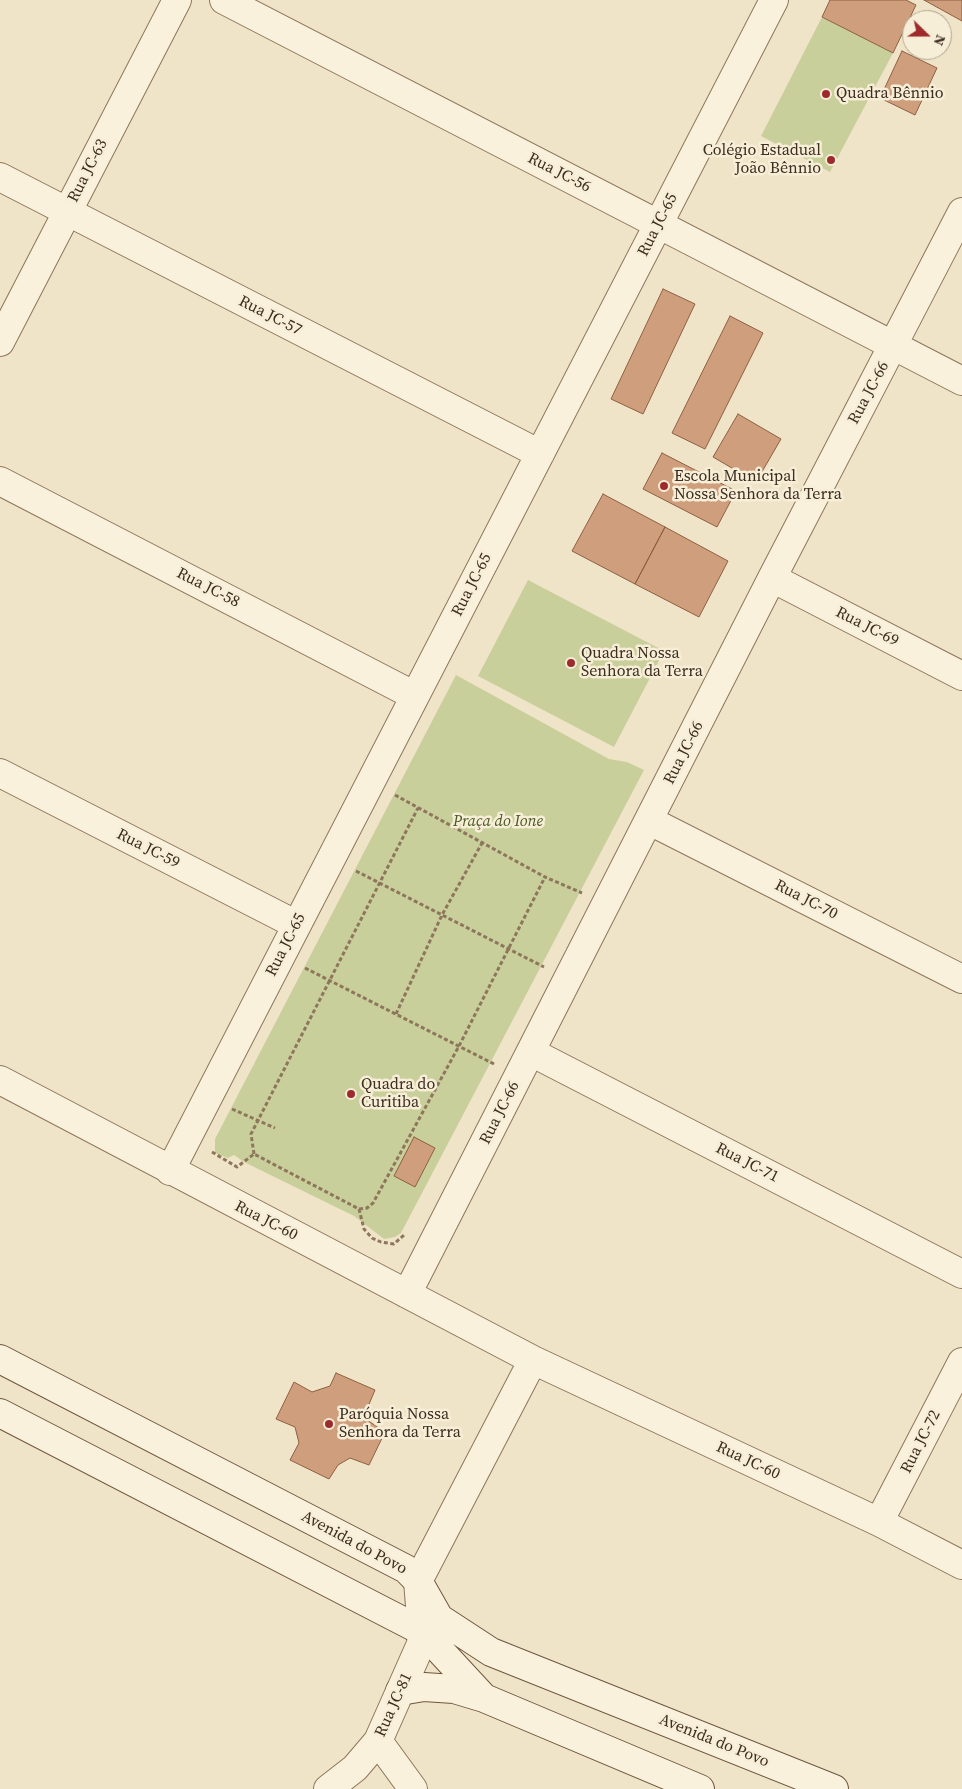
<!DOCTYPE html>
<html>
<head>
<meta charset="utf-8">
<style>
	body { margin:0 }
	#map { position:relative; width:962px; height:1789px; overflow:hidden; background:#f0e4c8; font-family:"Source Serif 4",serif }
	canvas { display:block }
	.north { position:absolute; left:902px; top:10px; width:50px; height:50px; box-sizing:border-box; background:#f7eed8; border:1px solid #ada18e; border-radius:50%; rotate:112deg; font-size:14px; font-weight:700; line-height:20px; text-align:center; color:#3d2e20 }
	.north::after { content:''; display:block; margin:auto; width:18px; height:22px; background:#9e2a2b; clip-path:polygon(50% 0,100% 100%,50% 72%,0 100%) }
</style>
</head>
<body>
<div id="map">
<canvas width="962" height="1789"></canvas>
<div class="north">N</div>
</div>
<script>
const g = document.querySelector('canvas').getContext('2d');
g.lineJoin = 'round';
function fillPath(path, color) { g.fillStyle = color; g.fill(path, 'evenodd'); }
const toPath = rows => new Path2D(rows.map(r => 'M' + r).join(''));
function stroke(path, color, width, dash) { g.strokeStyle = color; g.lineWidth = width; g.lineCap = dash ? 'butt' : 'round'; g.setLineDash(dash || []); g.stroke(path); }
function drawText(font, color, halo, rows, align = 'center') {
  g.font = font + ' "Source Serif 4",serif'; g.lineWidth = 5; g.setLineDash([]); g.textBaseline = 'middle'; g.strokeStyle = halo; g.fillStyle = color; for (const [text, x, y, turn = 0] of rows) {
    g.save(); g.translate(x, y); g.rotate((+turn || 0) * Math.PI / 180); g.textAlign = isNaN(turn) ? turn : align; if (halo) g.strokeText(text, 0, 0); g.fillText(text, 0, 0); g.restore();
  }
}
fillPath(toPath([
	[822,17,893,53,830,172,761,136],
	[528,580,664,651,614,747,478,676],
	[456,675,609,759,627,762,644,770,401,1233,395,1237,384,1239,354,1216,244,1162,234,1155,228,1158,215,1153,215,1139]
]), '#c9cf9b');
const building = toPath([
	[830,0,906,0,916,5,893,53,822,17,830,0],
	[924,0,962,0,962,21,924,0],
	[902,51,937,68,915,115,880,98,902,51],
	[663,289,695,304,643,414,611,399,663,289],
	[730,316,763,333,705,449,672,433,730,316],
	[738,414,781,439,756,482,713,457,738,414],
	[662,453,736,491,717,527,643,489,662,453],
	[603,494,665,527,635,584,572,551,603,494],
	[665,527,728,561,699,617,635,584,665,527],
	[414,1137,435,1148,415,1187,394,1176,414,1137],
	[336,1373,375,1390,367,1409,367,1420,385,1432,369,1465,350,1458,338,1465,329,1479,290,1460,299,1443,295,1427,276,1419,294,1382,312,1392,330,1386,336,1373]
]);
fillPath(building, '#cf9f7d');
stroke(building, '#8d5f41', 1);
const street = toPath([
	[224,0,962,381],
	[0,177,540,454],
	[0,342,177,0],
	[0,481,415,696],
	[772,578,962,676],
	[0,773,297,925],
	[650,821,962,979],
	[531,1052,962,1274],
	[0,1080,533,1360,879,1522,962,1565],
	[170,1171,774,0],
	[407,1294,772,578,962,212],
	[879,1522,962,1362],
	[378,1741,413,1789],
	[328,1789,355,1768,378,1741,421,1644,422,1631,418,1581,533,1360]
]);
const secondary = toPath([
	[0,1359,406,1569,418,1581,439,1618,491,1652,834,1789],
	[0,1413,422,1631,484,1698,700,1789],
	[400,1691,424,1687,454,1689,484,1698]
]);
stroke(street, '#8d765c', 30);
stroke(secondary, '#6f573f', 30);
stroke(toPath([
	[395,795,545,877,582,893],
	[356,871,544,967],
	[305,968,494,1064],
	[396,1014,442,915,482,843],
	[232,1109,275,1128],
	[212,1152,237,1167,254,1154,359,1209,364,1229,372,1238,381,1242,394,1244,404,1235],
	[254,1154,251,1134,418,808],
	[359,1209,367,1208,373,1203,459,1046,545,877]
]), '#8d765c', 3, [4, 2.5]);
stroke(street, '#faf1dc', 28);
stroke(secondary, '#faf1dc', 28);
for (const [x, y, r, color] of [
	[826,94,5,"#9e2a2b"],
	[831,160,5,"#9e2a2b"],
	[664,486,5,"#9e2a2b"],
	[571,663,5,"#9e2a2b"],
	[351,1094,5,"#9e2a2b"],
	[329,1424,5,"#9e2a2b"]
]) { const dot = new Path2D(); dot.arc(x, y, r, 0, 2 * Math.PI); g.fillStyle = color; g.fill(dot); stroke(dot, '#f7eed8', 2); }
drawText('16px', '#3d2e20', '#f7eed8', [
	["Quadra Bênnio",836,94],
	["Colégio Estadual",821,151,"right"],
	["João Bênnio",821,169,"right"],
	["Escola Municipal",674,477],
	["Nossa Senhora da Terra",674,495],
	["Quadra Nossa",581,654],
	["Senhora da Terra",581,672],
	["Quadra do",361,1085],
	["Curitiba",361,1103],
	["Paróquia Nossa",339,1415],
	["Senhora da Terra",339,1433]
], 'left');
drawText('16px', '#3d2e20', '#f7eed8', [
	["Rua JC-63",88,171,-63],
	["Rua JC-56",559,173,27],
	["Rua JC-65",658,225,-63],
	["Rua JC-57",270,316,27],
	["Rua JC-66",869,393,-62],
	["Rua JC-65",472,585,-63],
	["Rua JC-58",208,588,27],
	["Rua JC-69",867,627,27],
	["Rua JC-66",684,753,-63],
	["Rua JC-59",148,849,27],
	["Rua JC-70",806,900,27],
	["Rua JC-65",286,945,-63],
	["Rua JC-66",500,1113,-63],
	["Rua JC-71",747,1163,27],
	["Rua JC-60",266,1221,27],
	["Rua JC-72",921,1442,-63],
	["Rua JC-60",748,1461,25],
	["Avenida do Povo",354,1543,28],
	["Rua JC-81",394,1705,-66],
	["Avenida do Povo",714,1741,22]
]);
drawText('italic 16px', '#4d5a26', '#f7eed8', [
	["Praça do Ione",498,822]
]);
</script>
</body>
</html>
